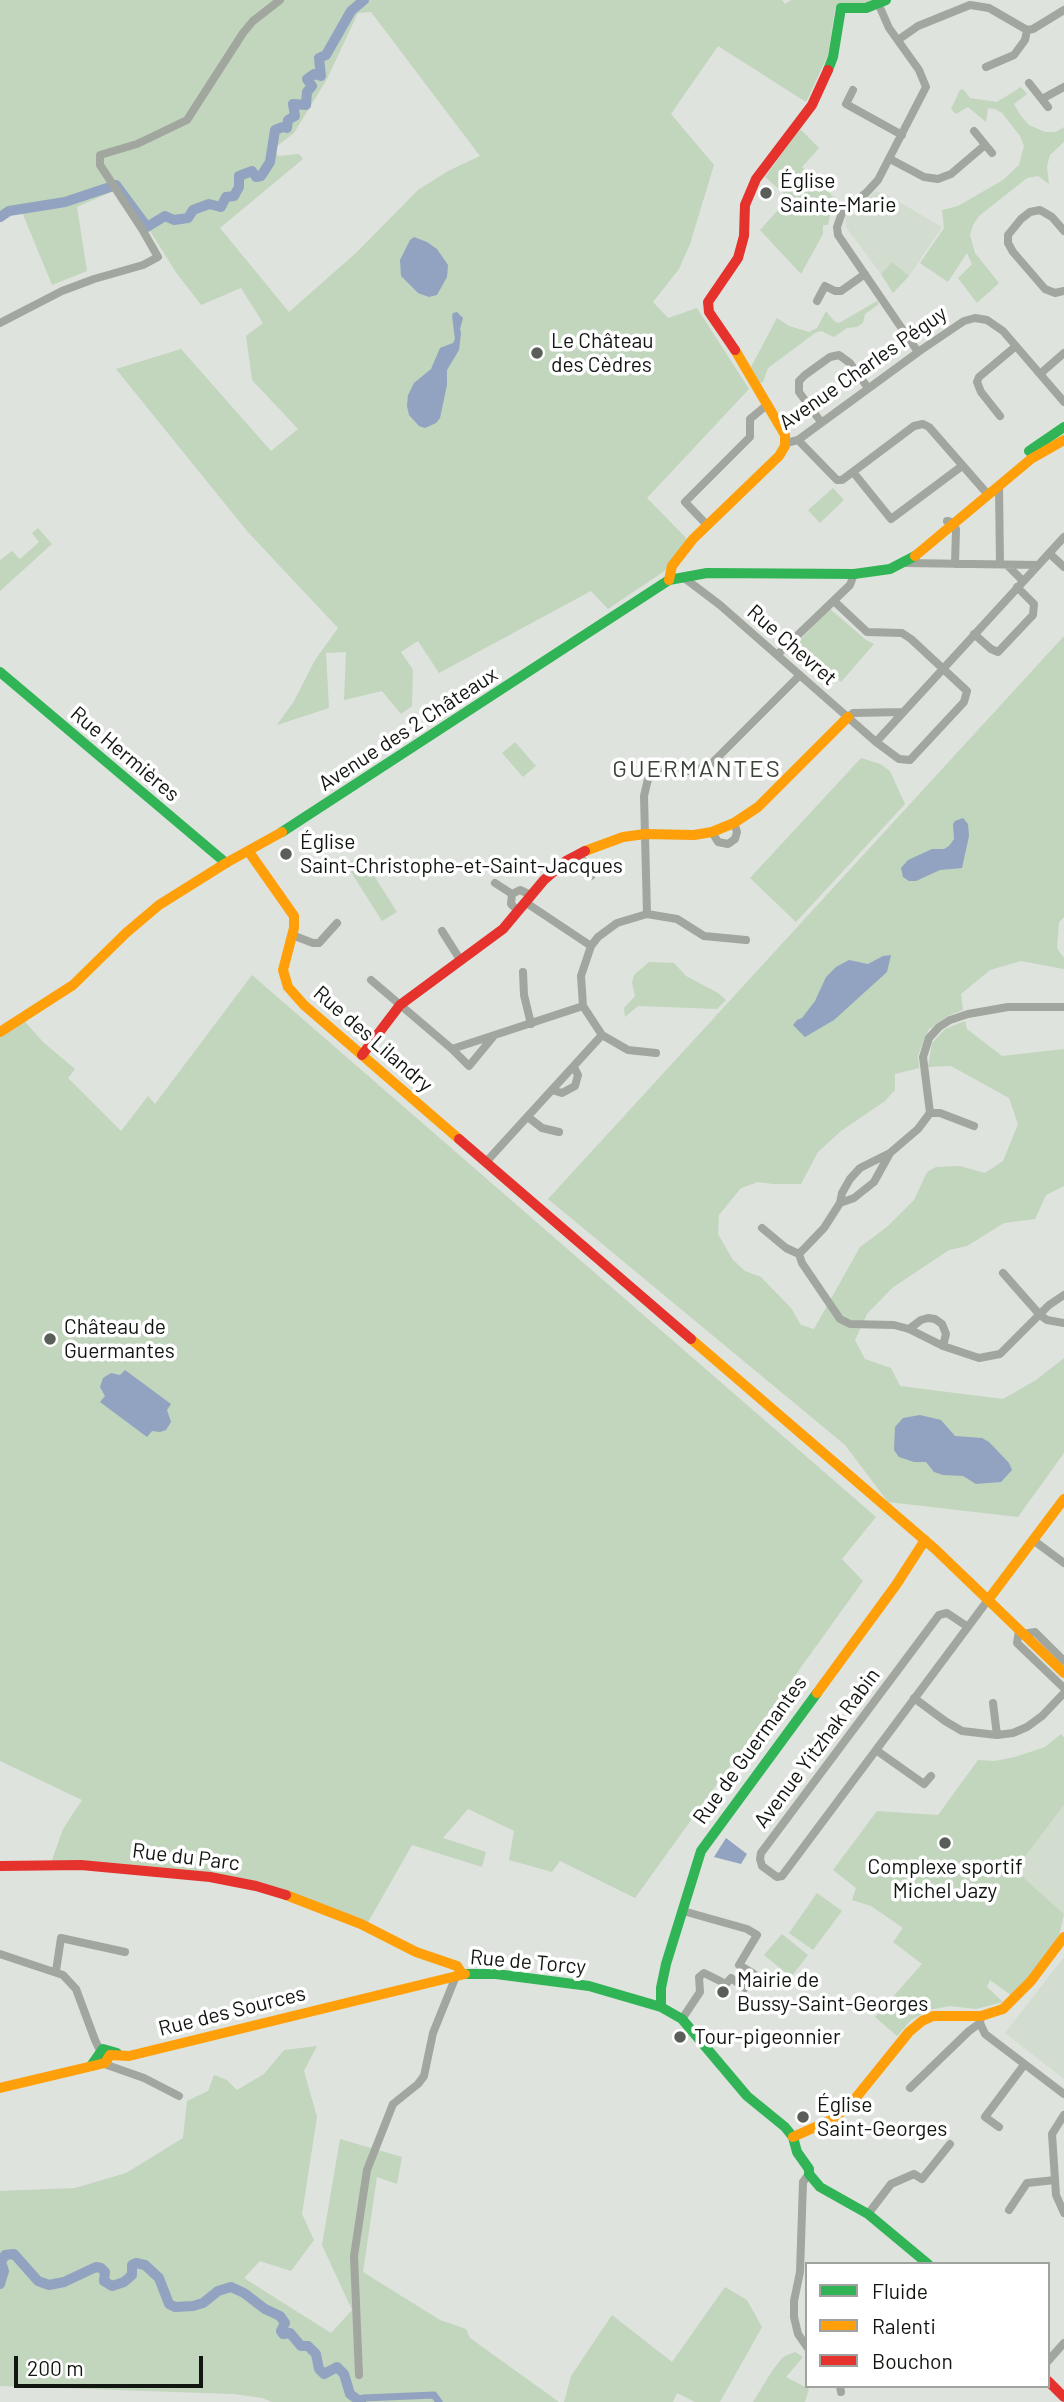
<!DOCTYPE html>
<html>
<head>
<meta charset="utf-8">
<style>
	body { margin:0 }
	#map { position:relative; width:1064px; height:2402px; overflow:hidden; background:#dee3dd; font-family:Barlow,sans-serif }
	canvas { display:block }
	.legend { position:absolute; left:805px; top:2262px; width:245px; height:126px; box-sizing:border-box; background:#fff; border:2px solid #a0a2a0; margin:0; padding:9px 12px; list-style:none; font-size:21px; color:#121611 }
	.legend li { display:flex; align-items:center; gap:14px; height:35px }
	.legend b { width:35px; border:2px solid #a0a2a0 }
	.scale { position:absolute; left:14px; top:2356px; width:189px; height:32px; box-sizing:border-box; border:4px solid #121611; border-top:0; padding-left:9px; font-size:21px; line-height:24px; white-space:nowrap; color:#121611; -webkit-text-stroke:5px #fff; paint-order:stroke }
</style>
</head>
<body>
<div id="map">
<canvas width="1064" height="2402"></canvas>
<ul class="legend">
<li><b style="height:9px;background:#30b455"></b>Fluide</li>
<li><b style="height:9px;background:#ff9f0a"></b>Ralenti</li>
<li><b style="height:9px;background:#e5322d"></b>Bouchon</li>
</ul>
<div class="scale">200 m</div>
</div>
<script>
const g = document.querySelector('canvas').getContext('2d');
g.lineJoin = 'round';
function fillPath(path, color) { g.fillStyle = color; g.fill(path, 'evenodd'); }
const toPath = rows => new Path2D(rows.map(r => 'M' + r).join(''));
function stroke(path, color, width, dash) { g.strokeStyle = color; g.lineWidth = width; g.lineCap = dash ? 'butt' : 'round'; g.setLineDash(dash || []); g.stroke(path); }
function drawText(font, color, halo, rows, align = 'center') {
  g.font = font + ' Barlow,sans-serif'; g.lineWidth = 7; g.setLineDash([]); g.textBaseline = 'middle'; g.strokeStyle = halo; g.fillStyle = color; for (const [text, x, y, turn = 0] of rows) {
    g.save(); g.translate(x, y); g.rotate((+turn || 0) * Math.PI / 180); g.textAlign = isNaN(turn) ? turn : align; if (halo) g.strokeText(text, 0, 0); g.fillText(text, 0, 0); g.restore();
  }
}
fillPath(toPath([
	[876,191,887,195,942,227,909,276,892,262,881,274,846,227,845,216],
	[1064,1805,1064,1914,1015,1870],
	[1064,1957,1064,2079,1005,2033]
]), '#d2dccf');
fillPath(toPath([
	[0,0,782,0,785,4,791,0,881,0,852,7,835,8,828,55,806,102,718,46,671,114,714,165,690,244,679,269,653,302,668,318,697,308,749,389,647,498,687,539,669,568,608,609,591,591,439,673,418,641,401,652,413,670,412,706,401,714,382,691,344,700,346,652,326,653,329,708,277,725,294,701,315,660,338,628,247,531,116,369,181,349,271,451,298,429,252,380,246,336,263,323,241,288,201,305,175,271,123,187,77,207,87,271,52,285,22,212,11,215,0,222],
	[371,12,480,156,448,171,418,190,357,252,289,312,220,228,303,159,299,154,278,156,275,152,277,146,294,133,327,79,358,13],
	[1021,87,1027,94,1014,104,1021,116,1029,125,1045,132,1056,132,1064,127,1064,142,1050,155,1047,166,1049,184,1038,176,1027,178,979,216,973,225,970,235,975,253,999,283,977,303,958,278,972,264,967,253,948,282,920,263,944,228,942,210,958,206,1003,180,1019,165,1024,146,1020,136,1002,113,995,109,988,108,986,122,968,107,956,114,951,109,960,90,963,89,970,98,997,102],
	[800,129,819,148,802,167,838,201,832,207,828,225,823,225,823,234,801,274,760,230,778,210,787,196,765,177],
	[892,262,909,276,893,293,881,274],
	[877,301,879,304,865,314,863,323,857,327,847,328,834,337,821,331,815,333,768,368,763,382,760,383,751,367,777,318,789,326,809,332,817,328,826,311,835,322,839,323],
	[833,488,844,500,820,523,808,510],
	[38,528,52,544,0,591,0,560,12,551,20,559,39,542,32,533],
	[830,609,866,640,874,644,841,682,797,643],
	[1064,636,1064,917,1059,922,1057,948,1064,958,1064,969,1021,961,990,970,961,994,963,1010,950,1015,929,1029,918,1055,919,1068,895,1074,895,1090,885,1101,841,1131,818,1152,801,1184,773,1184,758,1182,741,1188,719,1215,718,1234,733,1260,745,1271,761,1277,791,1308,801,1325,814,1329,860,1247,888,1226,914,1200,927,1172,936,1167,960,1166,985,1173,1003,1161,1018,1124,1009,1098,951,1066,928,1067,932,1043,945,1029,965,1021,967,1029,1002,1056,1064,1049,1064,1186,1046,1195,1035,1219,1004,1223,967,1246,949,1250,892,1288,867,1314,855,1340,865,1359,891,1368,900,1386,1003,1399,1036,1380,1064,1358,1064,1453,1018,1517,888,1502,845,1445,548,1199],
	[515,742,536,766,523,777,502,753],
	[861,758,880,764,890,771,905,804,796,922,750,878],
	[361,855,397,912,382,921,346,864],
	[649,962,674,963,686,976,718,993,726,1000,717,1009,638,1006,625,1017,624,1008,635,996,632,983,634,975],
	[252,975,876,1517,842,1559,863,1581,635,1898,560,1861,552,1872,509,1860,514,1831,468,1809,443,1838,486,1852,482,1867,412,1845,367,1924,280,1888,51,1863,63,1829,82,1800,0,1761,0,1027,19,1015,43,1042,75,1069,68,1078,121,1131,148,1096,155,1104],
	[1061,1734,1064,1737,1064,1805,1015,1870,1064,1914,1059,1936,1023,1985,1011,1995,990,1980,987,1987,1003,2002,976,2009,950,2006,929,2010,911,2020,897,2036,875,2017,922,1964,893,1942,903,1928,871,1906,852,1900,856,1888,833,1870,877,1811,938,1815,978,1760,995,1761,1015,1757,1045,1747],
	[817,1893,842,1911,813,1950,789,1933],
	[782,1934,808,1955,791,1977,764,1955],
	[317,2046,304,2071,317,2117,302,2214,314,2240,291,2271,260,2261,244,2278,331,2333,352,2310,322,2245,340,2139,402,2157,397,2184,377,2177,363,2272,440,2320,466,2329,470,2338,559,2402,272,2402,262,2398,234,2394,0,2386,0,2191,75,2188,126,2173,183,2138,187,2101,208,2091,214,2075,227,2080,237,2090,264,2074,284,2050],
	[725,2287,747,2300,762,2327,720,2402,695,2402,677,2393,673,2402,564,2402,571,2376,612,2315,672,2362],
	[795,2352,803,2357,786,2377,809,2389,805,2402,753,2402,772,2371,783,2357]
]), '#c2d5bd');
fillPath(toPath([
	[414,237,427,242,437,249,448,265,447,277,437,295,429,297,418,293,401,276,400,260,410,240],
	[457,312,463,318,460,329,461,333,459,350,447,370,447,385,440,418,436,423,425,428,419,426,409,415,407,406,408,395,414,383,431,369,440,348,453,343,455,339,452,316,453,313],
	[963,818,968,824,969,836,962,868,940,870,916,881,909,881,903,877,901,868,908,860,932,849,944,849,949,846,954,839,953,824,955,821],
	[891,955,887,972,834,1020,805,1037,793,1025,797,1020,802,1018,815,1001,826,977,836,967,849,960,868,964,883,956],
	[125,1370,171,1404,167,1410,171,1422,166,1430,160,1432,152,1431,147,1437,100,1402,105,1396,100,1387,103,1378,111,1373,120,1375],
	[920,1415,941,1420,955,1436,982,1438,989,1442,1009,1463,1012,1470,1001,1482,976,1484,963,1476,943,1475,934,1472,926,1462,914,1462,899,1457,894,1450,895,1427,903,1418],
	[726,1838,747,1854,741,1864,714,1857]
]), '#91a3c0');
stroke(toPath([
	[358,2400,363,2398,434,2395,439,2402]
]), '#91a3c0', 7);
stroke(toPath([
	[0,217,9,211,65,202,116,185,147,227,165,216,174,220,188,218,193,210,209,204,221,207,226,197,234,196,239,187,239,176,252,171,256,177,261,176,270,162,275,130,283,127,287,128,288,120,295,116,293,104,306,105,307,92,312,86,307,79,314,74,321,76,319,58,326,55,351,11,364,0],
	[0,2284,4,2271,1,2262,5,2255,14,2254,38,2281,49,2285,64,2282,96,2267,101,2268,105,2272,104,2281,112,2286,124,2282,132,2275,132,2265,136,2263,145,2265,159,2278,169,2304,175,2307,193,2306,203,2303,218,2291,231,2287,244,2293,265,2309,280,2316,285,2323,281,2331,283,2334,290,2333,301,2346,308,2346,316,2354,319,2369,324,2374,337,2367,344,2374,350,2394,361,2402]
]), '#91a3c0', 10);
stroke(toPath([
	[878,3,889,28,919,70,926,87,878,180,866,193,843,210,837,227,838,235,918,352],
	[898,40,918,26,970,5,989,8,1027,30,1033,29,1064,10],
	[986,67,1014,55,1025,40,1027,30],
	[1029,83,1048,107],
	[853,90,846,104,902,135],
	[1042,99,1064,87],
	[974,131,992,153],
	[890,159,924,177,938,179,951,174,985,145],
	[1064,231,1052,217,1040,210,1030,212,1021,219,1008,235,1008,243,1013,252,1045,289,1055,293,1064,291],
	[817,301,825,286,835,291,841,291,865,274],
	[0,323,62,291,94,279,143,265,158,257,142,229,100,165,100,155,137,144,187,120,243,33,253,21,280,0],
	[1040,374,1064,353],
	[1000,416,981,392,977,382,979,377,1016,346],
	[821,422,799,392,799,381,805,375,830,357,839,355,850,363,868,388],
	[798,440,837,480,842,480,914,426,923,424,929,427,984,490],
	[786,443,798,440,921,350,964,321,975,318,987,320,1003,331,1064,402],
	[853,472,891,519,962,466],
	[999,486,1000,564],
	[947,521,951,522,956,529,955,564],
	[707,525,685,502,750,437,750,419,768,404],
	[1049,553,1064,567],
	[905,563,1038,565],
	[1007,565,1023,581],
	[683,577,720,605,876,742,899,759,910,760,964,702,967,691,911,639,902,633,867,632,834,601],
	[974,634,991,649,998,652,1033,615,1034,604,1017,587],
	[777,655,850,585,854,574],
	[848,717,853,713,902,712],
	[876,742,1064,537],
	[712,832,718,842,728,844,735,839,737,832,734,823],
	[579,853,591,876],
	[495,883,512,894],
	[525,902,591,946],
	[518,911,511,904,512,894,520,890,531,895],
	[647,914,677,919,704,936,746,940],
	[442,931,461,961],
	[292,935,313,943,319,943,337,923],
	[523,972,524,995,531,1024],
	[371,980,452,1049,583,1006],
	[602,1035,628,1050,656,1053],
	[452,1049,469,1066,493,1037],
	[552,1090,562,1093,575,1086,578,1075,574,1067],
	[930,1113,940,1113,974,1126],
	[528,1117,542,1128,559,1132],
	[486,1162,602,1035,583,1006,581,976,591,946,598,937,617,923,647,914,644,796,648,779,658,772,694,771,711,764,800,675],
	[840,1203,854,1198,874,1182,890,1153,918,1129,930,1113,923,1057,929,1038,939,1027,950,1020,968,1014,1008,1007,1064,1007],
	[762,1228,786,1248,799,1254],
	[799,1254,802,1263,840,1319,850,1324,894,1325,909,1329,943,1346,979,1358,1000,1354,1049,1305,1064,1295],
	[799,1254,824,1228,840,1203,842,1193,850,1179,860,1168,890,1153],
	[1003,1273,1040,1315,1047,1320,1064,1323],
	[909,1329,921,1320,928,1318,935,1319,942,1324,946,1334,943,1346],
	[1033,1540,1064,1563],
	[968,1627,947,1613,939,1615,761,1853,760,1859,762,1866,777,1877,782,1876,988,1600],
	[1019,1630,1017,1643,1064,1688],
	[1023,1634,1035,1632,1064,1661],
	[914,1698,945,1721,962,1731,997,1735,1013,1733,1027,1727,1042,1716,1064,1693],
	[993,1703,997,1735],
	[876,1750,924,1784,931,1776],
	[0,1954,63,1975,76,1989,95,2040,107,2065,144,2078,179,2096],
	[56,1971,61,1938,125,1952],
	[981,2016,980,2023,985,2034,1064,2094],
	[682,2019,700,1992,699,1977,704,1973,726,1984,731,1978,745,1988,754,1974,739,1965,757,1935,747,1929,683,1911],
	[910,2088,969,2031,980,2023],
	[1064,2115,1052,2134,1056,2195,1064,2213],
	[999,2127,985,2117,1024,2065],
	[1009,2210,1027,2183,1055,2180],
	[868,2214,891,2184,914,2174,922,2179,950,2144],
	[807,2347,798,2334,794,2317,794,2301,800,2272,803,2182,809,2174],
	[1048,2361,1064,2343],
	[359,2375,354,2256,367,2170,393,2104,418,2084,424,2076,433,2033,456,1976],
	[840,2386,841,2392]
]), '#a1a69f', 8);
stroke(toPath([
	[828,70,833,57,841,8,866,8,886,0],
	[1029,451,1064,427],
	[0,672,226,863],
	[282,832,669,580,707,573,854,574,890,569,915,556],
	[465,1974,496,1974,589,1986,661,2007,682,2019,747,2096,785,2127,793,2137,797,2152,809,2169,809,2174,820,2187,868,2214,928,2264],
	[661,2007,661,1988,666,1964,701,1851,817,1693],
	[91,2066,103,2049,117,2053]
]), '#30b455', 10);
stroke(toPath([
	[915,556,1031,459,1064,440],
	[669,580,672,566,693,539,779,456,785,446,785,435,735,350],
	[585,851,623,837,645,834,694,835,712,832,734,823,758,807,848,717],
	[249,852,294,916,294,928,283,970,288,987,304,1005,459,1139],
	[0,1032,73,985,126,933,159,905,226,863,282,832],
	[691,1339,935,1549,1064,1673],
	[988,1600,1064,1499],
	[817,1693,896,1585,925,1540],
	[286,1895,361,1924,416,1952,457,1966,462,1974],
	[0,2088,105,2063,110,2055,129,2056,465,1974],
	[793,2137,831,2120,850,2105,909,2032,922,2021,933,2016,981,2016,1003,2009,1031,1981,1064,1937]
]), '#ff9f0a', 10);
stroke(toPath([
	[735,350,709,312,708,302,738,258,744,236,745,205,756,179,812,105,828,70],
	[362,1055,400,1005,503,929,544,880,566,861,585,851],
	[459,1139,691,1339],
	[0,1866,81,1865,210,1877,256,1886,286,1895],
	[1048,2381,1064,2397]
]), '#e5322d', 10);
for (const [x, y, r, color] of [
	[766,193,7,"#595e58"],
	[537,353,7,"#595e58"],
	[286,854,7,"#595e58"],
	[50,1339,7,"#595e58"],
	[945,1843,7,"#595e58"],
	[723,1992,7,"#595e58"],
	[680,2037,7,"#595e58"],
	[803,2117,7,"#595e58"]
]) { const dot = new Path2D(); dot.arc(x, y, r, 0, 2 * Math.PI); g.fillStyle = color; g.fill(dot); stroke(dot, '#fff', 2.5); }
drawText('21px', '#121611', '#fff', [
	["Église",780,181],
	["Sainte-Marie",780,205],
	["Le Château",551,341],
	["des Cèdres",551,365],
	["Église",300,842],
	["Saint-Christophe-et-Saint-Jacques",300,866],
	["Château de",64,1327],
	["Guermantes",64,1351],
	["Complexe sportif",945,1867,"center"],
	["Michel Jazy",945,1891,"center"],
	["Mairie de",737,1980],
	["Bussy-Saint-Georges",737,2004],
	["Tour-pigeonnier",694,2037],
	["Église",817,2105],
	["Saint-Georges",817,2129]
], 'left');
drawText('21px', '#121611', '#fff', [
	["Avenue Charles Péguy",863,368,-35],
	["Rue Chevret",792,645,41],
	["Avenue des 2 Châteaux",408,729,-33],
	["Rue Hermières",125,754,40],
	["Rue des Lilandry",373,1039,41],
	["Avenue Yitzhak Rabin",817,1748,-53],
	["Rue de Guermantes",750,1750,-54],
	["Rue du Parc",186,1857,7],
	["Rue de Torcy",528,1962,5],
	["Rue des Sources",232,2011,-14]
]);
g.letterSpacing = '2px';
drawText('24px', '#3b4239', '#fff', [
	["GUERMANTES",697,769]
]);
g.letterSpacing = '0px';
</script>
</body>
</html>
